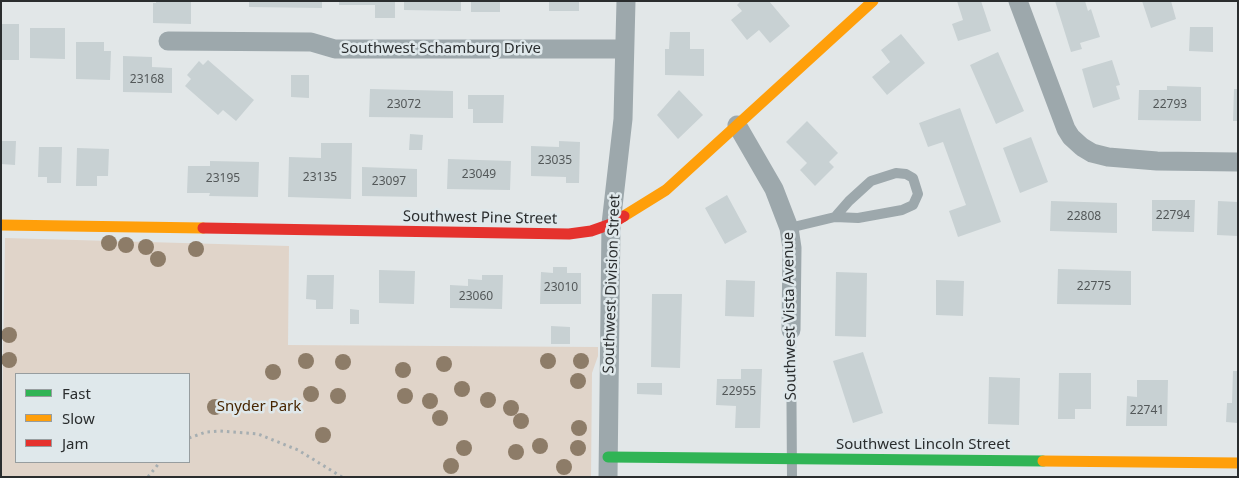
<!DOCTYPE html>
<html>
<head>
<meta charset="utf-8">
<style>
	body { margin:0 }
	#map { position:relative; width:1239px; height:478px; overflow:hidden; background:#e2e7e8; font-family:"Noto Sans",sans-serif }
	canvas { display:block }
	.frame { position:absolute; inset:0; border:2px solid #2a2d2e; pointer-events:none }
	.legend { position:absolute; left:15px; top:373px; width:175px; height:90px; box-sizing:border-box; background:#dfe8eb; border:1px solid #979d9f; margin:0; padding:6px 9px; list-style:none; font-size:15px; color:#2a2d2e }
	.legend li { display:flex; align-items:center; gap:10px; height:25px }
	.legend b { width:25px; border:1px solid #979d9f }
</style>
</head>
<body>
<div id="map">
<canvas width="1239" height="478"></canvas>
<div class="frame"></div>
<ul class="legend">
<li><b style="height:6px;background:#30b455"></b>Fast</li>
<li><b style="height:6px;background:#ff9f0a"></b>Slow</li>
<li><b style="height:6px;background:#e5322d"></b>Jam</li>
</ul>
</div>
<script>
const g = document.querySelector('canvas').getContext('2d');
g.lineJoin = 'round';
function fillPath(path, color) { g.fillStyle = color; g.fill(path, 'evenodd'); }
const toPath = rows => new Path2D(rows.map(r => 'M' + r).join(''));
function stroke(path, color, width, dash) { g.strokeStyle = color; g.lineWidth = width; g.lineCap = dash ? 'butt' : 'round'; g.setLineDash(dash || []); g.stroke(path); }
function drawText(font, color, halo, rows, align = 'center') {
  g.font = font + ' "Noto Sans",sans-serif'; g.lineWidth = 5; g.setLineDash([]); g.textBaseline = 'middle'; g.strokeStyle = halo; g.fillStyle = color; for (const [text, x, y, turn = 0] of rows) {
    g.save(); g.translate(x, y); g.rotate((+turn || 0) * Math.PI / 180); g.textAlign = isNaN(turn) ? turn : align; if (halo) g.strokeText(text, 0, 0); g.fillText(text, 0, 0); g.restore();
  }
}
fillPath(toPath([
	[5,238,289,246,288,345,598,347,598,356,592,373,591,477,1,477],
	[16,374,189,374,189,462,16,462]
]), '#e0d4c9');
fillPath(toPath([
	[156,1,191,1,191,24,153,23,153,3,156,3],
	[249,1,322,1,322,8,249,7],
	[339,1,395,1,395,18,375,18,375,5,339,5],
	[404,1,461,1,461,11,404,10],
	[471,1,500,1,500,12,471,12],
	[549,1,579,1,579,11,549,11],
	[741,1,769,1,790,26,770,43,759,30,747,40,731,20,742,11,737,5],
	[957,1,981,1,991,31,958,41,952,24,963,20],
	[1055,1,1085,1,1088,11,1091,9,1100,37,1080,43,1082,49,1071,52],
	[1142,1,1171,1,1176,19,1151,28],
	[1,24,19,24,19,60,1,60],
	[1190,27,1213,27,1213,52,1189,51],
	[30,28,65,28,65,59,30,58],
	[670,32,690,32,690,49,704,49,704,76,665,75,665,49,669,49],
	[901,34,925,63,887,95,872,77,890,62,881,50],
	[76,42,104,42,104,51,111,51,110,80,76,79],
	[998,52,1024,111,996,124,970,65],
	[123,56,152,57,152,67,172,68,172,93,123,92],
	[208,60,254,100,236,121,223,110,218,115,185,86,191,79,187,75,199,61,203,65],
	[1112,60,1120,85,1116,86,1120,99,1093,108,1082,69],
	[291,75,309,75,309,98,291,97],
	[1167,86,1201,87,1201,121,1138,120,1139,90,1167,90],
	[370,89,453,91,453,118,369,117],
	[1234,89,1238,89,1238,121,1233,121],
	[679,90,703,115,678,139,657,115],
	[468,95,504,95,503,123,473,123,473,109,468,109],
	[960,108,1001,222,958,237,949,211,966,205,943,142,928,147,919,123],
	[807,121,838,153,829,162,834,167,815,186,800,170,807,163,786,142],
	[410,134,423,135,422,150,409,150],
	[1031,137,1048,182,1020,193,1003,148],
	[1,141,16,141,15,165,1,164],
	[559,141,580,142,579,183,566,183,566,177,531,176,531,146,559,147],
	[321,143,352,143,351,199,288,197,289,157,321,158],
	[39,147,62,147,61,183,47,183,47,177,38,177],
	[77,148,109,149,108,176,97,176,97,186,76,186],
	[448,159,511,161,510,190,447,189],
	[210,161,259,162,258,197,209,196,210,193,187,193,188,166,210,166],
	[362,167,417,169,417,197,362,196],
	[727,195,747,232,725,244,705,208],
	[1152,200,1195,200,1194,232,1152,231],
	[1051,201,1117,203,1117,233,1050,231],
	[1218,201,1238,202,1238,236,1217,235],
	[553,267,567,267,567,273,581,273,581,304,540,304,541,272,553,273],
	[1058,269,1131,271,1131,305,1057,304],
	[379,270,415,271,414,304,379,303],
	[836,272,867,273,866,337,835,336],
	[307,275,334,275,333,309,316,309,316,300,306,299],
	[482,275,503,275,502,309,450,308,450,285,468,286,468,279,482,280],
	[726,280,755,281,754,317,725,316],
	[936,280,964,281,963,316,936,315],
	[652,294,682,294,680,368,651,367],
	[350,309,359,310,359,324,350,324],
	[551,326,570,327,570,344,551,344],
	[863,352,883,413,853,423,833,361],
	[741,369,762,369,760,428,735,428,736,406,716,405,717,379,741,379],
	[1233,371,1238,371,1238,423,1226,422,1227,403,1232,403],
	[1059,373,1091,373,1091,409,1075,409,1075,419,1058,419],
	[989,377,1020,378,1019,425,988,424],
	[1137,380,1168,380,1167,426,1126,426,1127,396,1137,397],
	[637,383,662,383,662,395,637,394]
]), '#c8d1d3');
stroke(toPath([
	[189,438,206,432,219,431,258,434,298,450,342,477],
	[148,477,160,462]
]), '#a6aeb1', 3, [2.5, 4]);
stroke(toPath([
	[789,228,835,217,858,218,902,210,913,205,918,194,913,178,906,174,896,173,871,181,849,201,835,217],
	[791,330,792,477]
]), '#9da8ac', 10);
stroke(toPath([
	[1018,1,1066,129,1071,137,1082,147,1092,153,1108,157,1157,161,1238,162],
	[168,41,311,42,335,49,624,49],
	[737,125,774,189,789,228,792,248,791,330],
	[608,477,611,224,623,119,626,1]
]), '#9da8ac', 19);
stroke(toPath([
	[608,457,1043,461]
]), '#30b455', 11);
stroke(toPath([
	[624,216,666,190,873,1],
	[1,225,203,228],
	[1043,461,1238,463]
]), '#ff9f0a', 11);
stroke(toPath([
	[203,228,569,234,591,231,611,224,624,216]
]), '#e5322d', 11);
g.fillStyle = '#8d7c68';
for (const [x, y] of [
	[109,243],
	[126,245],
	[146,247],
	[196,249],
	[158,259],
	[9,335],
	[9,360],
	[306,361],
	[548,361],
	[581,361],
	[343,362],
	[444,364],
	[403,370],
	[273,372],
	[578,381],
	[462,389],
	[311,394],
	[338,396],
	[405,396],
	[488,400],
	[430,401],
	[215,407],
	[511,408],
	[440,418],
	[521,421],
	[579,428],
	[323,435],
	[540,446],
	[464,448],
	[578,448],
	[516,452],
	[451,466],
	[564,467]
]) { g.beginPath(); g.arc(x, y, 8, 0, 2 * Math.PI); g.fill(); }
drawText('12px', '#535859', null, [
	["23168",147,80],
	["23072",404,105],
	["22793",1170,105],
	["23035",555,161],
	["23049",479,175],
	["23135",320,178],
	["23195",223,179],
	["23097",389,182],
	["22794",1173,216],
	["22808",1084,217],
	["22775",1094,287],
	["23010",561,288],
	["23060",476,297],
	["22955",739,392],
	["22741",1147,411]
]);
drawText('15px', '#2a2d2e', '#dfe8eb', [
	["Southwest Schamburg Drive",441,49],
	["Southwest Pine Street",480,218,1],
	["Southwest Division Street",612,284,-88],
	["Southwest Vista Avenue",790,316,-91],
	["Southwest Lincoln Street",923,445]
]);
drawText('15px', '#472500', '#dfe8eb', [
	["Snyder Park",259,407]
]);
</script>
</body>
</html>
